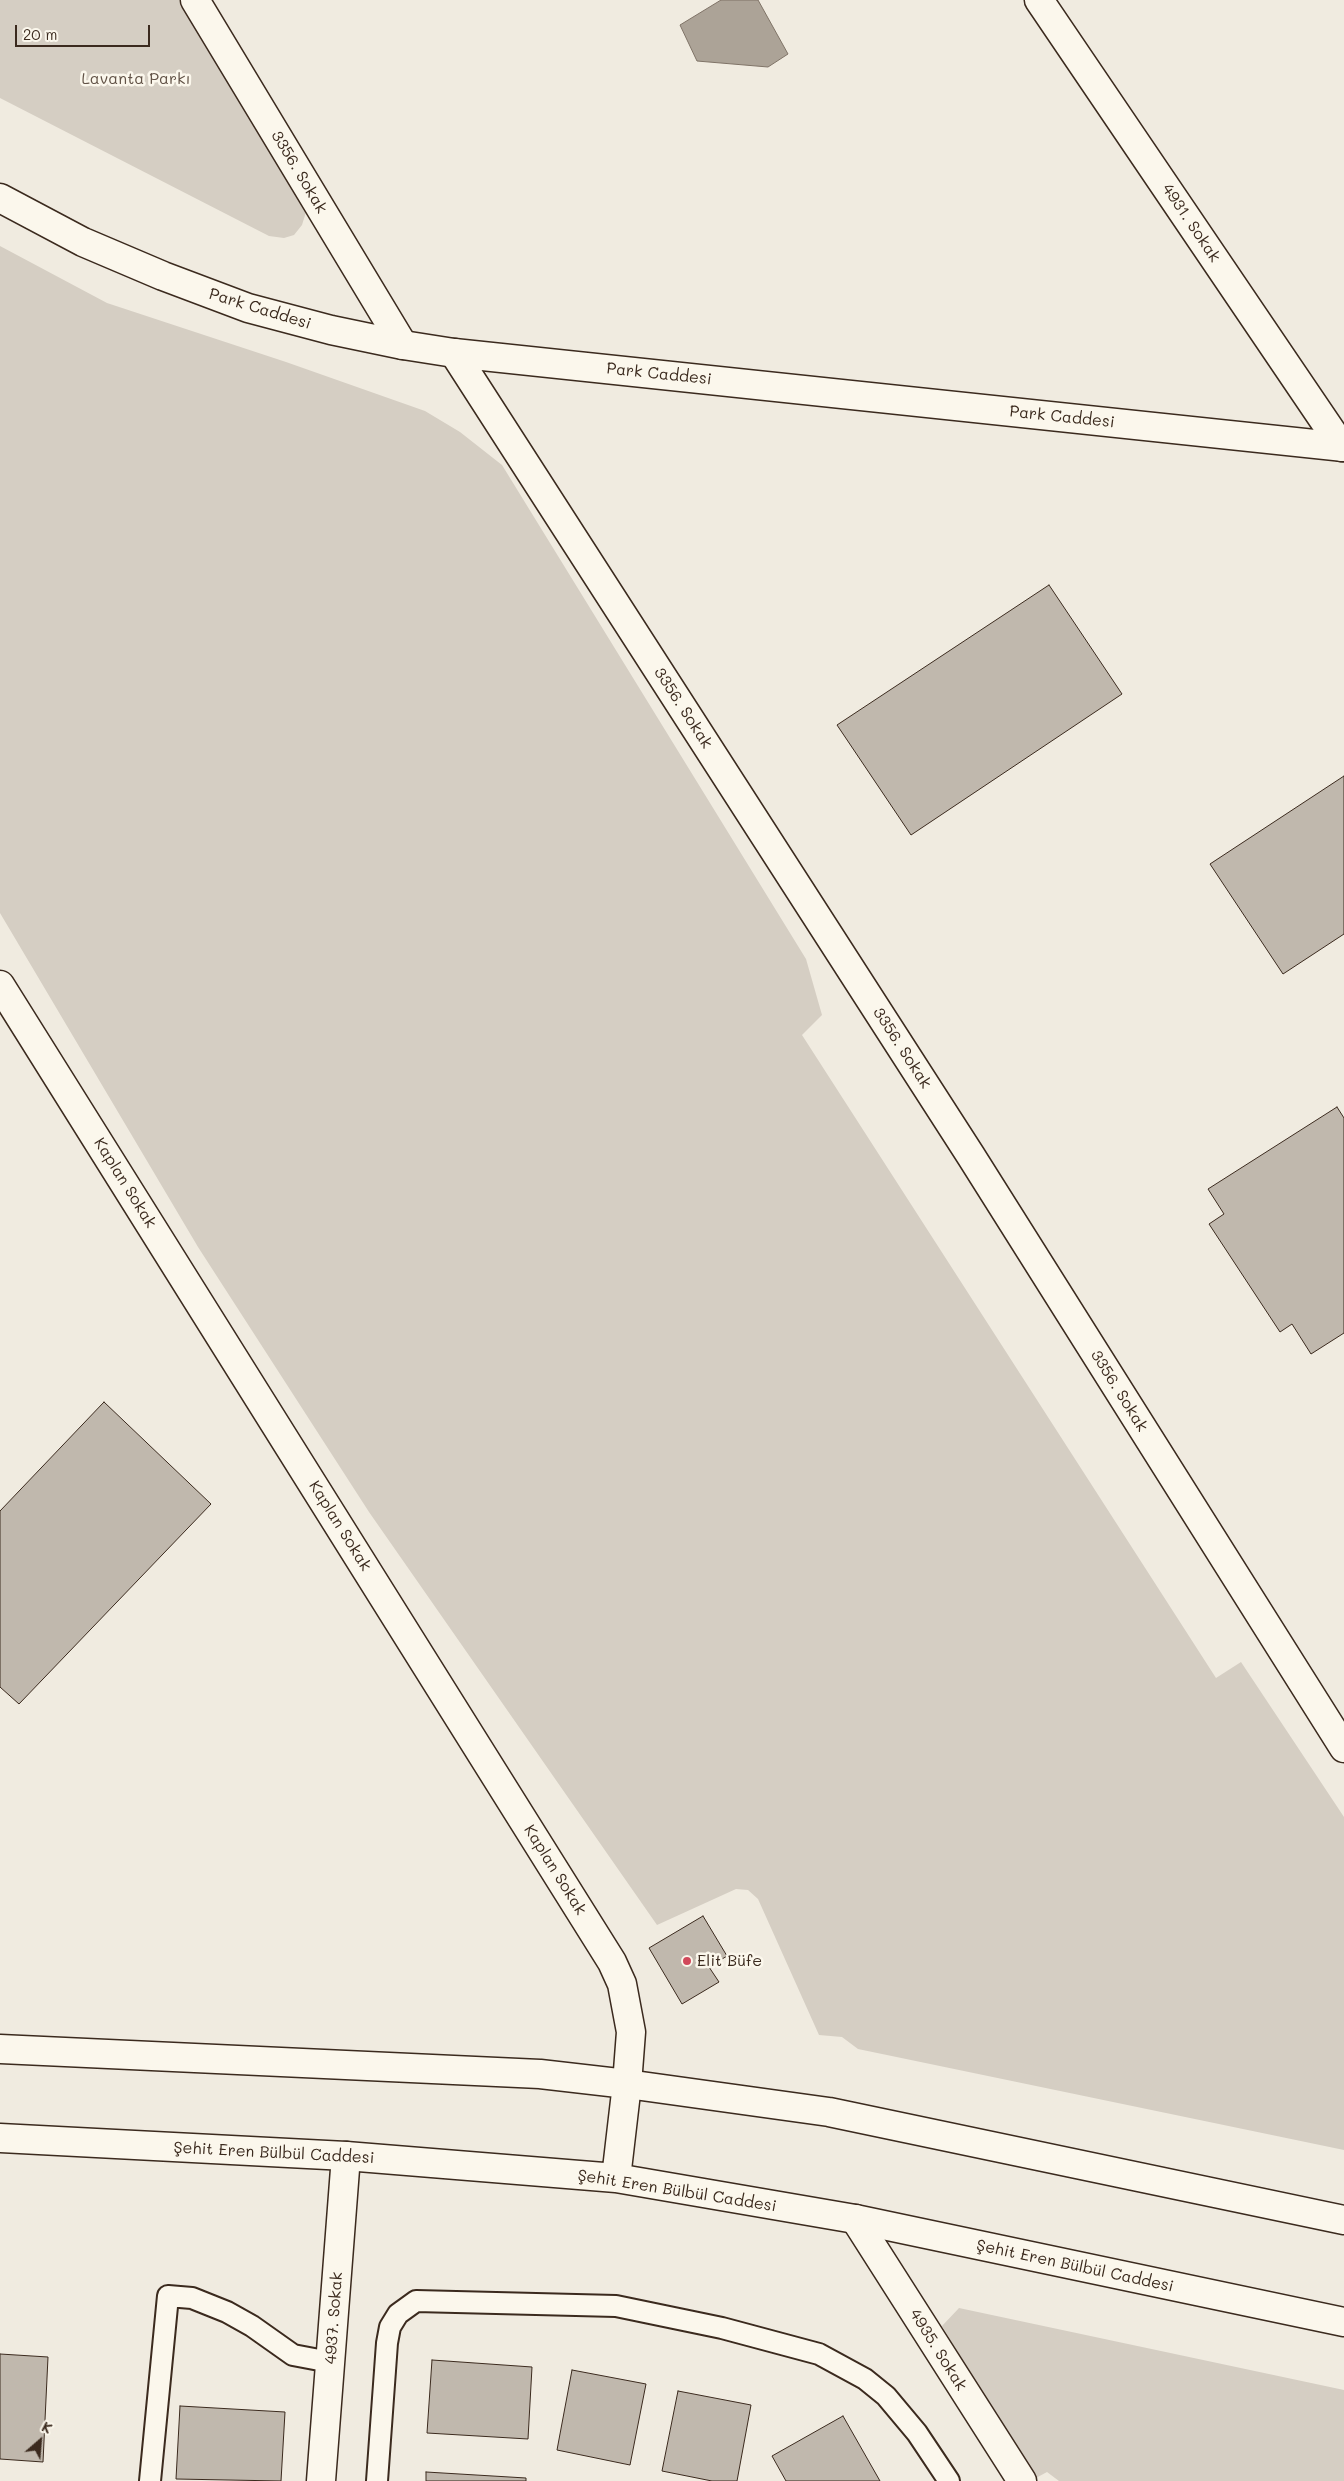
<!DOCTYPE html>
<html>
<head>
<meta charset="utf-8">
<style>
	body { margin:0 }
	#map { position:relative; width:1344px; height:2481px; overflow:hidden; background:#f0ebe0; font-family:Mali,sans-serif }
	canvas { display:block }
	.north { position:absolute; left:15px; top:2416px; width:50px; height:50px; -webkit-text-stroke:4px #fbf7ec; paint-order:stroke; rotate:27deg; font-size:14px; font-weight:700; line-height:20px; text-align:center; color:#3b2a1e }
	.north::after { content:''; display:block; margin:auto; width:18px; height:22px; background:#3b2a1e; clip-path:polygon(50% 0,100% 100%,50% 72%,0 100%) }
	.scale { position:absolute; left:15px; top:25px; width:135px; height:22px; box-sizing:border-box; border:2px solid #3b2a1e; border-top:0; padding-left:6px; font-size:15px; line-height:18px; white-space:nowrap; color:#3b2a1e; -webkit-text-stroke:4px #fbf7ec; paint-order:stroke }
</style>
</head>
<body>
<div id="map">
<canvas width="1344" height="2481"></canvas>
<div class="north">K</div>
<div class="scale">20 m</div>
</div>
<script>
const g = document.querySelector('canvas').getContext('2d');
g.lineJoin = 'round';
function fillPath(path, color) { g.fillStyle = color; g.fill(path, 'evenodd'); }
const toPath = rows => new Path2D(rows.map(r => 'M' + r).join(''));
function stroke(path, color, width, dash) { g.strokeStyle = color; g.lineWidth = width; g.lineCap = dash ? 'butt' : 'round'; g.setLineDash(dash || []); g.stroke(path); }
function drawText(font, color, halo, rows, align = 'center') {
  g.font = font + ' Mali,sans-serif'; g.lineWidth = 5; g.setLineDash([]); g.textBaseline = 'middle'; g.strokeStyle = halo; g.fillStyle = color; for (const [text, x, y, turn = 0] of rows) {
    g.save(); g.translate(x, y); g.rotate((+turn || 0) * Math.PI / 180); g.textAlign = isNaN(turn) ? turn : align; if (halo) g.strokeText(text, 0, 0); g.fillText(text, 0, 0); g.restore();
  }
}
fillPath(toPath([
	[0,0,179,0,302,196,306,212,302,225,294,235,284,238,269,236,0,98],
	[0,246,107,303,286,362,425,411,460,432,502,465,806,959,822,1015,802,1035,1216,1678,1241,1662,1344,1817,1344,2150,858,2049,842,2037,819,2035,758,1899,748,1890,736,1889,657,1925,369,1512,198,1247,0,913],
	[959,2308,1344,2390,1344,2481,1059,2481,1047,2472,1034,2479,942,2326]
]), '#d5cec3');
const water = toPath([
	[721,0,758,0,788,54,768,67,697,61,680,25,721,0]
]);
fillPath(water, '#aca397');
stroke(water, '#7f7367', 1);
const building = toPath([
	[1049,585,1122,694,911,835,837,725,1049,585],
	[1344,776,1344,934,1283,974,1210,864,1344,776],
	[1337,1107,1344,1118,1344,1333,1311,1354,1292,1324,1280,1332,1209,1224,1224,1214,1208,1189,1337,1107],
	[104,1402,211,1504,19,1704,0,1687,0,1511,104,1402],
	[703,1916,727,1956,709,1967,719,1982,682,2004,649,1948,703,1916],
	[0,2354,48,2357,43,2462,0,2459,0,2354],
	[432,2360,532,2367,528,2439,427,2433,432,2360],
	[572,2370,646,2384,630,2465,557,2450,572,2370],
	[678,2391,751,2405,737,2481,712,2481,662,2471,678,2391],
	[180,2406,285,2412,281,2481,176,2479,180,2406],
	[843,2416,880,2481,786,2481,772,2456,843,2416],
	[426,2472,526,2478,526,2481,426,2481,426,2472]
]);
fillPath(building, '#c0b8ad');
stroke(building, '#3b2a1e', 1);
const service = toPath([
	[150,2481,168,2296,192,2298,227,2312,252,2326,293,2355,330,2362],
	[377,2481,387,2343,390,2327,398,2314,416,2301,616,2306,722,2328,819,2354,865,2379,886,2396,917,2433,949,2481]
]);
const minor = toPath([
	[195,0,403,345],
	[1039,0,1342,447],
	[454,353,971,1156,1344,1748],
	[0,985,612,1962,622,1984,631,2032,627,2084],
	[855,2219,1022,2481],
	[321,2481,346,2156]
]);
const tertiary = toPath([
	[0,198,83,242,163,276,248,308,331,330,403,345,454,353,1344,447]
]);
const secondary = toPath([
	[0,2049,540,2074,627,2084,829,2112,1344,2220],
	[0,2138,346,2156,616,2178,855,2219,1344,2322],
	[616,2178,627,2084]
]);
stroke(service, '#3b2a1e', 24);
stroke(minor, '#3b2a1e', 31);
stroke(tertiary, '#3b2a1e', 31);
stroke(secondary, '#3b2a1e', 31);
stroke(service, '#fbf7ec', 20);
stroke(minor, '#fbf7ec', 28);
stroke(tertiary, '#fbf7ec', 28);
stroke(secondary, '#fbf7ec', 28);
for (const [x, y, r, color] of [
	[687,1961,5,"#d1495b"]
]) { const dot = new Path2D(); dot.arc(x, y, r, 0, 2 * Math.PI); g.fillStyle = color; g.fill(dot); stroke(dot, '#fbf7ec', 2); }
drawText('16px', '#625347', '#fbf7ec', [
	["Lavanta Parkı",136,79]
]);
drawText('16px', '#3b2a1e', '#fbf7ec', [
	["3356. Sokak",299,172,59],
	["4931. Sokak",1191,223,56],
	["Park Caddesi",260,309,17],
	["Park Caddesi",659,374,6],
	["Park Caddesi",1062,417,6],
	["3356. Sokak",683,708,57],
	["3356. Sokak",902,1048,57],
	["Kaplan Sokak",125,1183,58],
	["3356. Sokak",1119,1391,58],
	["Kaplan Sokak",340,1526,58],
	["Kaplan Sokak",555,1870,58],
	["Şehit Eren Bülbül Caddesi",274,2153,3],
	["Şehit Eren Bülbül Caddesi",677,2191,9],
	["Şehit Eren Bülbül Caddesi",1075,2266,12],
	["4937. Sokak",334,2318,-86],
	["4935. Sokak",938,2350,58]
]);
drawText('16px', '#3b2a1e', '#fbf7ec', [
	["Elit Büfe",697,1961]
], 'left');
</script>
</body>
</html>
